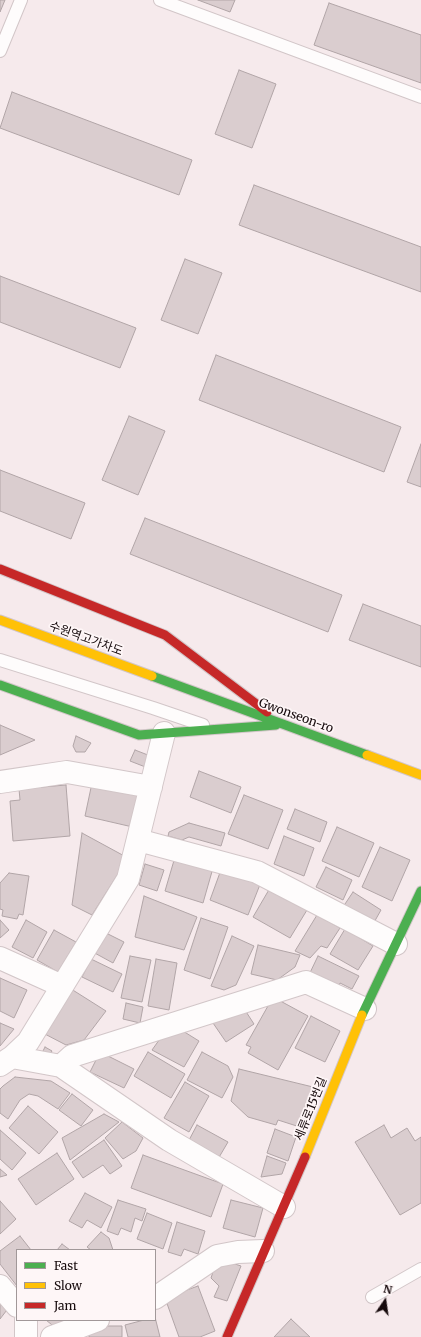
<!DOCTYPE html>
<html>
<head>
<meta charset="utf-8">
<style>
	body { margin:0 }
	#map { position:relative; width:421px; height:1337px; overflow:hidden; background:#f6eaec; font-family:Merriweather,serif }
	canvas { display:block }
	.legend { position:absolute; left:16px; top:1249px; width:140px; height:72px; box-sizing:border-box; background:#fef6f7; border:1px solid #a19899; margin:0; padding:5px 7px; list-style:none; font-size:12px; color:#160a0c }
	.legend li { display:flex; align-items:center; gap:8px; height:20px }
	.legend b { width:20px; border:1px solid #a19899 }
	.north { position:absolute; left:365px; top:1281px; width:40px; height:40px; -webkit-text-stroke:3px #fef6f7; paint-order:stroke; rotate:13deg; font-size:11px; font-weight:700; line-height:16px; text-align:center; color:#160a0c }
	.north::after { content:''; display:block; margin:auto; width:14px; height:18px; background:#160a0c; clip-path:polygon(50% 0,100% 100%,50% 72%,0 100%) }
</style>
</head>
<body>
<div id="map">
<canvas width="421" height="1337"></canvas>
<ul class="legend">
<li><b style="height:5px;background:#4caf50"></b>Fast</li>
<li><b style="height:5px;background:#ffc107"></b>Slow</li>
<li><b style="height:5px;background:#c62828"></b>Jam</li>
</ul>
<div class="north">N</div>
</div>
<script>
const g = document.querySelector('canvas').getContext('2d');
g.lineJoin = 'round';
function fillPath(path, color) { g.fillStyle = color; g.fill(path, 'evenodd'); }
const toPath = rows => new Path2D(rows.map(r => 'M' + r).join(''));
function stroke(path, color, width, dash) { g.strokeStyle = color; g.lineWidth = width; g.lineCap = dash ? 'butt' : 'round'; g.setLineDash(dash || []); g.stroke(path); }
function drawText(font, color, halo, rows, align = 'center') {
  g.font = font + ' Merriweather,"Noto Sans KR",serif'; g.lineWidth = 3.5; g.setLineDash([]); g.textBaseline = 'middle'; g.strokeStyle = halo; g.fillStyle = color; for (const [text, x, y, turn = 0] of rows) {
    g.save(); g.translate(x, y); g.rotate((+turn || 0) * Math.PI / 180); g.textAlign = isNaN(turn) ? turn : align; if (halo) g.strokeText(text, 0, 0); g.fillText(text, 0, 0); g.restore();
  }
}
const building = toPath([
	[0,0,5,0,0,12,0,0],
	[198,0,235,0,230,12,198,0],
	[329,3,421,35,421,83,314,45,329,3],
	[239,70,276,84,252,148,215,134,239,70],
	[12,92,192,160,179,195,0,128,12,92],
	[254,185,421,247,421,292,239,225,254,185],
	[185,259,222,273,198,334,161,320,185,259],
	[0,276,136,328,120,368,0,322,0,276],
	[216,355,401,427,384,472,199,400,216,355],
	[129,416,165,431,138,495,102,480,129,416],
	[421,444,421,487,407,482,421,444],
	[0,470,85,503,71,539,0,511,0,470],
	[145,518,342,595,328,632,130,554,145,518],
	[363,604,421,626,421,667,349,640,363,604],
	[0,725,35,740,0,755,0,725],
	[76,736,91,743,85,752,76,752,73,746,76,736],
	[135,750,153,757,148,768,130,761,135,750],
	[199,771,241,787,231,813,190,797,199,771],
	[92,783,144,795,137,828,85,816,92,783],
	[66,785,70,836,13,841,10,801,20,800,19,789,66,785],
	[244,795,283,810,268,849,228,834,244,795],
	[295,809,327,822,320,842,287,829,295,809],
	[189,823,225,833,221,846,189,837,182,840,168,836,169,832,189,823],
	[337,827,374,843,359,877,322,861,337,827],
	[82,833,128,858,92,915,72,905,82,833],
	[284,836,314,848,304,876,274,864,284,836],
	[380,847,410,860,392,901,362,887,380,847],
	[175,857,213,868,203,903,165,891,175,857],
	[145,864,164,870,157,891,139,885,145,864],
	[222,867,261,882,248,915,210,900,222,867],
	[326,867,352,880,343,900,316,887,326,867],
	[9,873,29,876,23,915,19,914,17,919,2,916,3,910,0,909,0,883,9,873],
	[270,888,307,910,290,938,253,917,270,888],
	[353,892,381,910,372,926,343,907,353,892],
	[144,896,197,917,184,950,135,937,144,896],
	[317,915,340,928,327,948,321,946,310,958,295,951,317,915],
	[201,918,228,927,210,979,184,970,201,918],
	[0,920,9,930,0,938,0,920],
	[26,920,47,932,33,958,12,947,26,920],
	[345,929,373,946,358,970,330,954,345,929],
	[54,930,76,942,58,972,37,960,54,930],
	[102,931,124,942,113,963,91,951,102,931],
	[232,936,254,946,236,985,224,990,211,986,232,936],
	[258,945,300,955,295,967,277,980,251,974,258,945],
	[130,956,151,960,142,1002,121,998,130,956],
	[318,956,359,976,352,989,340,983,336,993,307,979,318,956],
	[91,959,122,974,113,992,82,977,91,959],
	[156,959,177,963,169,1010,148,1006,156,959],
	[0,978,27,990,14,1018,0,1011,0,978],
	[68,987,106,1011,84,1040,66,1045,41,1032,68,987],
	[273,997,308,1016,278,1070,248,1053,251,1047,246,1045,273,997],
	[126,1003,143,1007,140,1023,123,1019,126,1003],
	[241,1004,254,1024,226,1042,213,1023,241,1004],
	[311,1016,340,1031,325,1062,295,1048,311,1016],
	[0,1023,14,1029,0,1046,0,1023],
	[178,1028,199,1041,184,1067,152,1050,162,1036,178,1028],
	[45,1047,52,1051,49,1056,42,1053,45,1047],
	[100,1052,134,1069,124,1088,90,1072,100,1052],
	[148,1052,185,1074,171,1098,134,1076,148,1052],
	[202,1052,228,1066,233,1077,222,1098,187,1080,202,1052],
	[239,1069,313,1087,303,1128,278,1120,276,1125,248,1117,231,1101,239,1069],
	[15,1077,51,1081,70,1093,58,1109,38,1096,29,1094,20,1100,8,1119,0,1113,0,1089,3,1086,15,1077],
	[185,1082,209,1096,189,1132,164,1118,185,1082],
	[72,1094,93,1110,81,1126,59,1110,72,1094],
	[28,1106,58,1132,39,1154,9,1128,28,1106],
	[104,1114,119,1122,70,1160,62,1138,104,1114],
	[122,1122,143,1138,136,1151,123,1159,105,1138,122,1122],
	[197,1125,228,1142,218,1159,188,1142,197,1125],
	[384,1125,391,1138,407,1128,415,1141,421,1137,421,1203,400,1215,355,1142,384,1125],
	[275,1129,296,1137,288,1161,267,1153,275,1129],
	[0,1130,26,1153,12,1170,0,1159,0,1130],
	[104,1140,122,1166,110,1174,103,1165,83,1178,72,1162,104,1140],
	[57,1153,74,1179,36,1205,18,1179,57,1153],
	[143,1155,223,1184,211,1217,131,1188,143,1155],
	[267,1156,286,1163,282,1174,261,1177,267,1156],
	[0,1169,7,1175,0,1177,0,1169],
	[85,1193,112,1207,101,1228,87,1220,82,1228,69,1221,85,1193],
	[118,1200,146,1209,142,1221,135,1218,131,1232,121,1228,118,1235,107,1231,118,1200],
	[231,1200,263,1208,255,1237,223,1228,231,1200],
	[0,1201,16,1219,0,1234,0,1201],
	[147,1213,172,1223,163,1249,137,1239,147,1213],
	[177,1222,205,1231,198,1254,184,1249,181,1256,168,1252,177,1222],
	[101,1232,109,1238,113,1250,91,1250,87,1247,101,1232],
	[20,1236,31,1250,17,1250,17,1286,0,1264,0,1251,20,1236],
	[62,1244,70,1250,57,1250,62,1244],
	[229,1262,241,1266,227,1301,214,1297,219,1286,211,1278,215,1266,229,1262],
	[198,1286,215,1331,200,1337,179,1337,165,1298,198,1286],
	[0,1293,13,1302,0,1319,0,1293],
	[155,1317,160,1337,128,1337,125,1325,144,1320,155,1320,155,1317],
	[291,1319,310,1337,274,1337,291,1319],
	[46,1320,73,1320,57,1329,46,1320],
	[89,1326,122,1326,122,1337,89,1337,89,1326]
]);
fillPath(building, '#dacdcf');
stroke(building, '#b1a5a7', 1);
const lane = toPath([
	[160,0,421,97],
	[0,51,21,0],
	[0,660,153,708,203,725],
	[372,1297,421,1269]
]);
const street = toPath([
	[0,782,67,772,151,787],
	[138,840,257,872,396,944],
	[0,958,62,986],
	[12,1057,61,1066,169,1140,284,1207],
	[0,1065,12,1057,28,1042,128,879,164,733],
	[61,1066,72,1056,306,982,365,1009],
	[0,1286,17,1306],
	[155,1298,217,1256,238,1252,263,1251],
	[26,1337,26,1320],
	[52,1337,98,1320]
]);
const fast = toPath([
	[152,676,367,755],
	[0,685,139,735,276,725],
	[362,1015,421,891]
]);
const slow = toPath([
	[0,620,152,676],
	[367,755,421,775],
	[305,1157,362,1015]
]);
const jam = toPath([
	[0,569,165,635,267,712],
	[227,1337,305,1157]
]);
stroke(lane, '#d2c6c8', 14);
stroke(street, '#d2c6c8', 24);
stroke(fast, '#d2c6c8', 11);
stroke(slow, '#d2c6c8', 11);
stroke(jam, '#d2c6c8', 11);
stroke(lane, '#fefcfc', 12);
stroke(street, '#fefcfc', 22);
stroke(fast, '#4caf50', 9);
stroke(slow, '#ffc107', 9);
stroke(jam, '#c62828', 9);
drawText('12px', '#160a0c', '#fef6f7', [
	["수원역고가차도",86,639,20],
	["Gwonseon-ro",296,716,20],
	["세류로15번길",311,1109,-68]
]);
</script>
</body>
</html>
